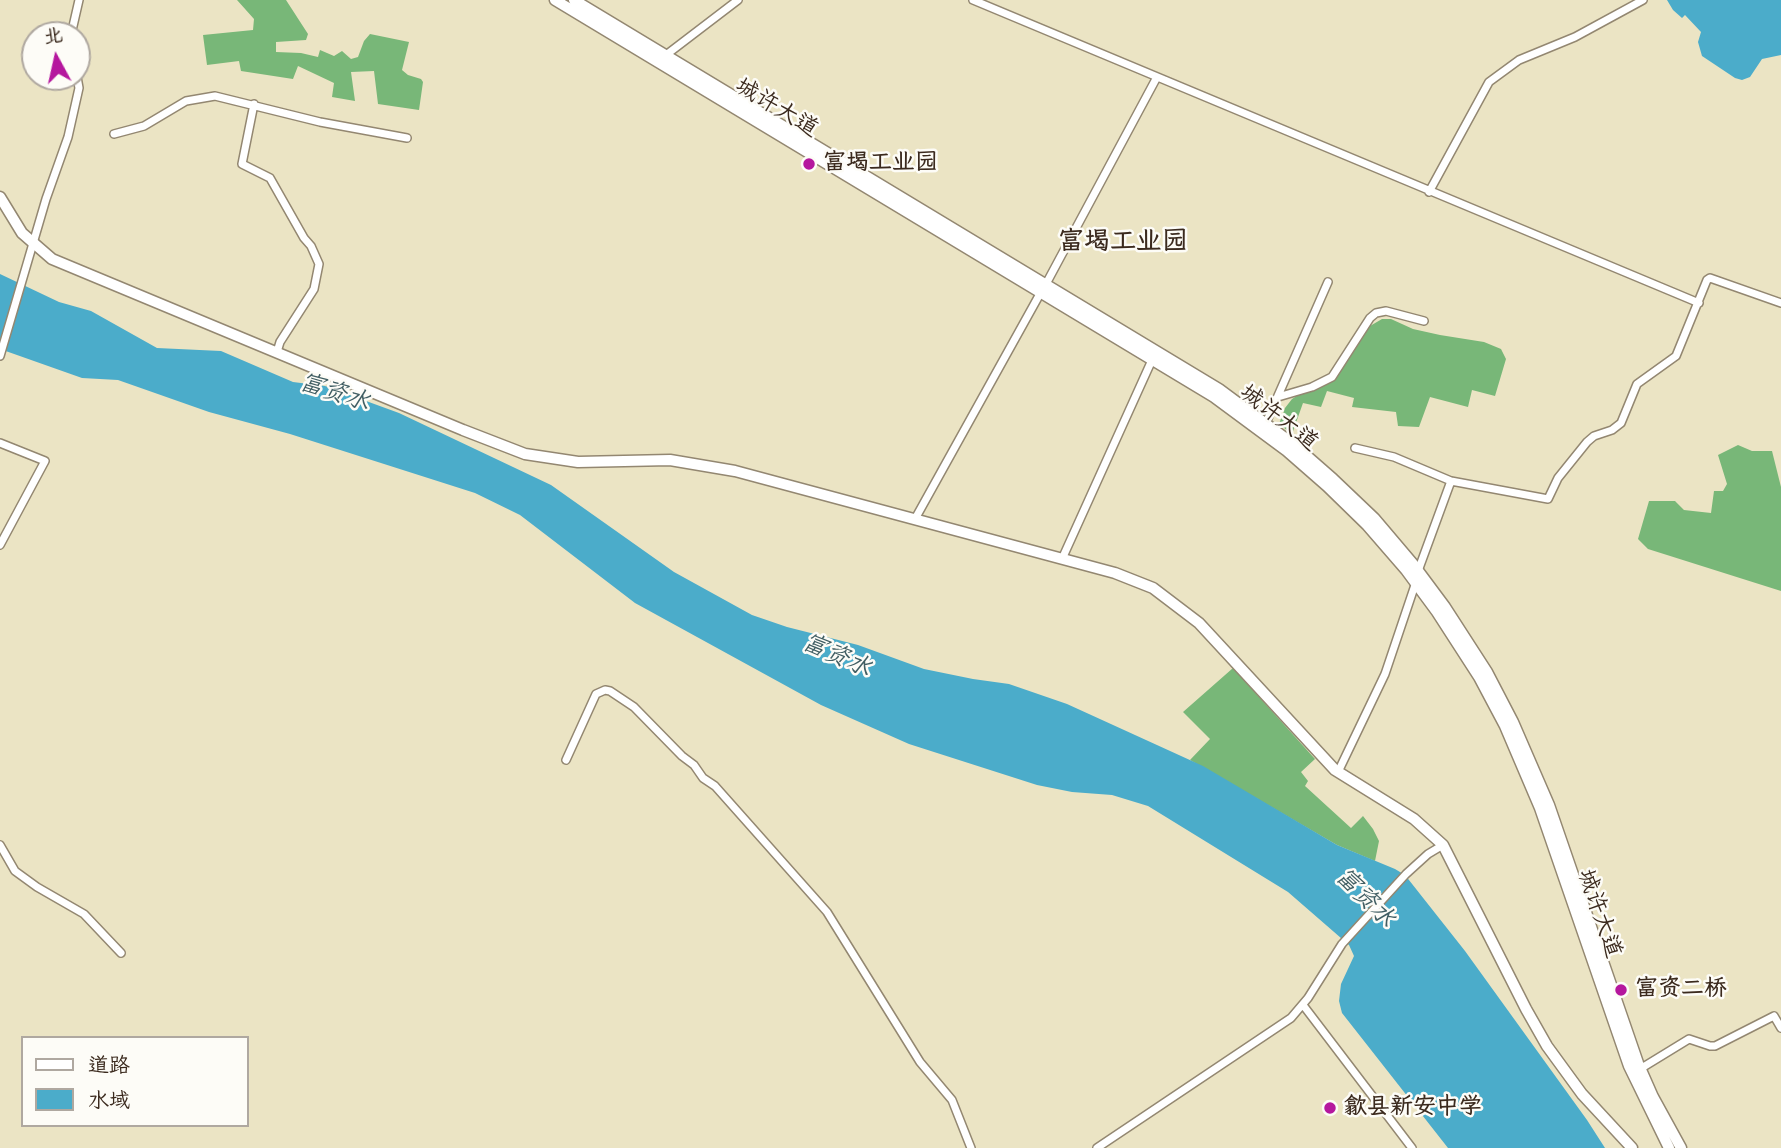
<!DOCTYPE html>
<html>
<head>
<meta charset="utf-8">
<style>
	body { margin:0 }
	#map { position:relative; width:1781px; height:1148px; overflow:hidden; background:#ebe4c4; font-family:"Architects Daughter","LXGW WenKai TC",sans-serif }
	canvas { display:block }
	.legend { position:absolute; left:21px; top:1036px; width:228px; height:91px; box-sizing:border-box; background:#fdfcf7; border:2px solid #afa8a0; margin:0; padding:9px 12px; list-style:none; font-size:21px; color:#3b2a1e }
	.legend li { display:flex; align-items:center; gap:14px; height:35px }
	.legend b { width:35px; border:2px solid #afa8a0 }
	.north { position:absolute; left:21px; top:21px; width:70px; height:70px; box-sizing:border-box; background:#fdfcf7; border:2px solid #afa8a0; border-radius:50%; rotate:352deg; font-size:19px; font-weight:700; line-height:28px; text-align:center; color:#3b2a1e }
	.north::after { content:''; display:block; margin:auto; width:24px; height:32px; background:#b5179e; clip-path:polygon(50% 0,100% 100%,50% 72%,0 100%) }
</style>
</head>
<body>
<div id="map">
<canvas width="1781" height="1148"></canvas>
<ul class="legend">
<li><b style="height:9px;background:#fff"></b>道路</li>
<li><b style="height:19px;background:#4bacca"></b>水域</li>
</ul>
<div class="north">北</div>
</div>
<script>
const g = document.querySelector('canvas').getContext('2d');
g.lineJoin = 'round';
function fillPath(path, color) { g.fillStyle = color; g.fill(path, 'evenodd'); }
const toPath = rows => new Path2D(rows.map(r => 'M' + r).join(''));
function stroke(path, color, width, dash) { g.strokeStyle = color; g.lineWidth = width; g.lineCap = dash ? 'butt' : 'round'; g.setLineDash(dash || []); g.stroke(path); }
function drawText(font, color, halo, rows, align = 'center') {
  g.font = font + ' "Architects Daughter","LXGW WenKai TC",sans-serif'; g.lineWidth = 5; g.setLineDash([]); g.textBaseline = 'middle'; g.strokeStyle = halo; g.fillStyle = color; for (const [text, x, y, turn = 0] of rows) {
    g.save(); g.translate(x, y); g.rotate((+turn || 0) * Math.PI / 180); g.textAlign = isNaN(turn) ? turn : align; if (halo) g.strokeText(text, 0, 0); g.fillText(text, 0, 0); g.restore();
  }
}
fillPath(toPath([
	[237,0,286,0,308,34,306,40,276,42,276,52,301,53,318,57,320,50,334,56,342,51,351,59,358,57,364,41,370,34,409,42,402,70,408,75,421,79,423,82,419,110,378,104,374,71,351,72,355,101,332,97,334,83,298,66,293,79,241,71,239,61,207,65,203,35,253,30,254,19],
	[1382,319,1391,319,1413,329,1440,335,1484,342,1501,349,1506,359,1495,396,1472,390,1468,407,1430,397,1419,427,1398,426,1396,412,1352,407,1354,398,1327,391,1321,407,1303,403,1292,434,1279,424,1285,408,1292,399,1304,391,1328,383,1337,377,1370,326],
	[1738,445,1752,451,1772,451,1781,487,1781,591,1648,549,1638,539,1649,501,1675,501,1684,510,1711,513,1714,491,1723,491,1727,484,1718,455],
	[1233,668,1315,759,1301,772,1308,781,1305,786,1351,828,1363,816,1373,829,1379,841,1375,861,1337,845,1190,760,1210,739,1183,712]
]), '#78b778');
fillPath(toPath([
	[1667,0,1781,0,1781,55,1762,59,1750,77,1742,80,1735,78,1702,56,1698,42,1701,32,1685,15,1682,18,1673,10],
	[0,274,59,302,91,311,157,348,221,351,293,382,325,386,399,413,551,485,674,572,752,615,787,627,858,645,924,669,973,679,1009,684,1067,704,1203,766,1337,845,1395,869,1405,875,1465,951,1587,1120,1605,1148,1448,1148,1342,1013,1339,1001,1341,984,1354,956,1349,945,1288,892,1148,806,1112,795,1072,792,1037,785,909,744,821,705,635,603,520,515,475,493,290,434,209,412,118,380,82,378,0,349]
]), '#4bacca');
const street = toPath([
	[973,0,1699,303],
	[71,35,79,0],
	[666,55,738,0],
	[254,104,242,164,270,178,304,238,311,246,319,264,314,289,280,342,277,352],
	[114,134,144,126,186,101,215,96,320,122,407,138],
	[1429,192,1489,82,1519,60,1575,37,1643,0],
	[1046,284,1157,77],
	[0,356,46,199,68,137,79,88,77,77],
	[1278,397,1312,387,1332,377,1370,318,1376,313,1386,311,1424,321],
	[1266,423,1328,282],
	[0,443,45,461,0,545],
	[1355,448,1394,457,1451,481,1548,499,1558,478,1587,442,1594,436,1612,430,1621,423,1637,384,1676,356,1707,280,1710,278,1781,303],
	[915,519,1041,292],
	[1062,559,1152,360],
	[1418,571,1451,481],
	[566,760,596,694,605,690,610,691,634,707,682,756,694,765,703,778,715,786,827,912,920,1062,952,1100,971,1148],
	[1338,772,1385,674,1416,582],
	[0,845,15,871,37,887,84,914,121,953],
	[1303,1005,1412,1148],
	[1640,1069,1689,1039,1710,1046,1715,1046,1774,1016,1781,1028],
	[1097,1148,1291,1018,1308,998,1342,944,1406,874,1428,854,1443,845]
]);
const secondary = toPath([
	[555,0,1214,397,1287,451,1327,486,1367,525,1406,570,1437,612,1479,677,1505,726,1540,808,1629,1066,1669,1148],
	[574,0,1219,389,1293,444,1333,479,1374,518,1413,564,1445,607,1487,672,1513,722,1549,805,1638,1063,1653,1097,1681,1148],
	[0,197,22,233,52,259,463,430,525,454,578,462,670,460,735,471,1115,573,1153,588,1199,623,1335,770,1414,819,1443,845,1526,1009,1547,1046,1582,1094,1632,1148]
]);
stroke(street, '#938771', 10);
stroke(secondary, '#938771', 13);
stroke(street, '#fff', 7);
stroke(secondary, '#fff', 10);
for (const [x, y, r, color] of [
	[809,164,7,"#b5179e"],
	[1621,990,7,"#b5179e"],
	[1330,1108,7,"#b5179e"]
]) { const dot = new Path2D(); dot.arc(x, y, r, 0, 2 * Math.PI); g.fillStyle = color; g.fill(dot); stroke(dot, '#fdfcf7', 2.5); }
drawText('23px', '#3b2a1e', '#fdfcf7', [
	["城许大道",776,109,31],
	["城许大道",1278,419,38],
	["城许大道",1598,914,71]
]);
drawText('bold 23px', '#3b2a1e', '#fdfcf7', [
	["富堨工业园",823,164],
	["富资二桥",1635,990],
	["歙县新安中学",1344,1108]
], 'left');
drawText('italic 24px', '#415e63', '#fdfcf7', [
	["富资水",334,394,18],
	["富资水",836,657,24],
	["富资水",1364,899,45]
]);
drawText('bold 26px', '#3b2a1e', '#fdfcf7', [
	["富堨工业园",1123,244]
]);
</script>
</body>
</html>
